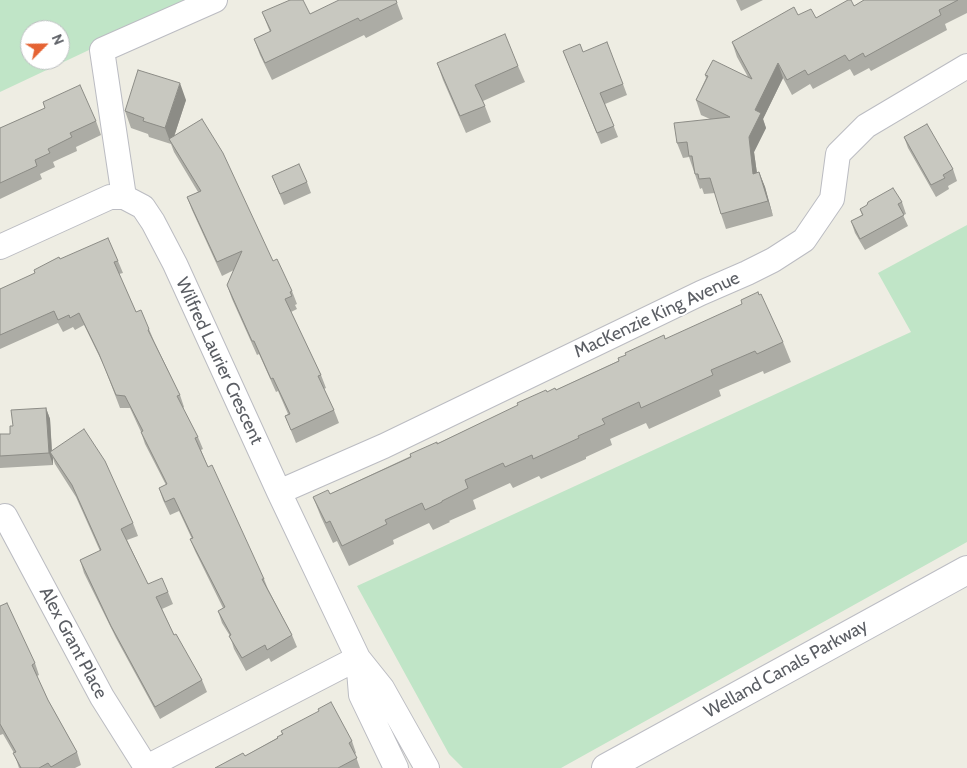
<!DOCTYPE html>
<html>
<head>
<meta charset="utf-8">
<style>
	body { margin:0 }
	#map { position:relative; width:967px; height:768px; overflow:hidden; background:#eeede3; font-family:Cabin,sans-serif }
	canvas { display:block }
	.north { position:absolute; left:20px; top:20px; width:50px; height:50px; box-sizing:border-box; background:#fff; border:1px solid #bdbfc1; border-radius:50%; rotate:67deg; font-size:14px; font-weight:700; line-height:20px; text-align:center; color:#5b5e64 }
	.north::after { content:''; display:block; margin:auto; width:18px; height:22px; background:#e56333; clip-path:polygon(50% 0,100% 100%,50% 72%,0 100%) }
</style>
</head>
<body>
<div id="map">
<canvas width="967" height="768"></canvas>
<div class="north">N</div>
</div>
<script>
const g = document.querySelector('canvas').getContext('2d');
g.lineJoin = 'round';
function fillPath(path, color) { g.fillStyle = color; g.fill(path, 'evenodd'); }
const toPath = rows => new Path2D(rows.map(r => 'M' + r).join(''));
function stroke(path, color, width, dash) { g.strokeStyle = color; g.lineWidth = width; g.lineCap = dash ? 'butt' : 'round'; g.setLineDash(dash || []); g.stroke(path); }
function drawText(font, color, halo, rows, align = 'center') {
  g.font = font + ' Cabin,sans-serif'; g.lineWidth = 4; g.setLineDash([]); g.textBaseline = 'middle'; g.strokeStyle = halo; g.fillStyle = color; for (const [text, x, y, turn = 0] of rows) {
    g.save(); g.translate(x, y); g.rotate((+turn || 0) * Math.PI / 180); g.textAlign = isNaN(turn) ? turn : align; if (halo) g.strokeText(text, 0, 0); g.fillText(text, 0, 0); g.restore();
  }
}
fillPath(toPath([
	[0,0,195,0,0,92],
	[30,30,60,30,60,60,30,60],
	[967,225,967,542,561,768,463,768,449,754,357,586,911,332,878,273]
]), '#c0e5c7');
const minor = toPath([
	[124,197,102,50,215,0],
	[0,247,110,197,124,197,143,207,153,222,175,264,279,492,358,658,382,688,427,768],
	[279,492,384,446,701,293,747,273,773,260,804,240,832,199,838,154,866,126,967,66],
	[5,516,102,697,146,767],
	[358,658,361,695,396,768],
	[145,768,358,658]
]);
const secondary = toPath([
	[606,768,967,570]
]);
stroke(minor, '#bbbcc2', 26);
stroke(secondary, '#bcbdc4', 30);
stroke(minor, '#fff', 24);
stroke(secondary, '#fff', 28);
fillPath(toPath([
	[736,0,763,0,741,11],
	[864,0,967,0,967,13,945,24,947,30,871,71,869,68,854,76,850,69,813,89,810,84,792,95,783,78,763,119,766,128,754,152,757,173,759,172,765,187,773,216,726,229,721,214,715,193,704,194,702,188,700,189,689,157,683,158,677,143,710,119,701,115,696,100,706,78,705,75,748,77,737,57,732,42,798,15,816,18,854,6],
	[397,3,403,19,366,38,364,35,272,80,260,55,254,39,270,32,262,12,310,14],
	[563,51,583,52,623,84,627,95,605,104,618,137,601,144],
	[437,63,518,66,525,82,483,101,491,122,466,133,443,80],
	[186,100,174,136,273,261,292,291,297,304,295,305,297,309,291,312,321,375,326,388,324,389,334,410,339,423,296,443,285,416,288,414,278,391,276,392,259,354,257,355,232,299,227,285,234,270,222,276,192,210,187,197,198,192,174,152,171,144,149,137,148,134,131,128,125,111],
	[43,102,96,121,101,135,76,147,77,151,53,162,55,167,40,174,42,179,0,199,0,128,45,108],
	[904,137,953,169,957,181,948,186,949,189,936,197,908,148],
	[272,176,307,182,311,193,284,205],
	[902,202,906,214,903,215,908,226,865,250,855,233,851,221,862,215,860,209],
	[60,259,118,261,123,273,119,274,136,312,149,329,154,341,180,395,184,407,183,408,198,437,203,449,201,450,208,467,264,579,268,589,292,635,297,647,271,662,269,658,246,671,234,649,230,636,222,623,218,611,223,608,195,551,190,539,192,539,179,511,170,515,163,500,159,488,166,485,145,444,141,432,130,408,120,408,104,366,84,325,75,330,73,327,63,332,58,323,0,349,0,289,35,274],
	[665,339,783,342,791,362,764,374,763,371,719,390,721,396,649,429,646,423,610,439,612,445,586,457,586,459,541,479,539,476,513,488,510,483,473,500,476,509,449,521,450,522,433,530,429,523,393,540,394,544,349,566,337,541,333,543,321,517,313,497,330,494,547,392,556,390],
	[46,408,50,419,52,450,133,523,138,536,127,540,148,584,168,592,173,604,162,609,174,635,202,680,207,692,160,719,116,638,84,573,80,560,100,551,76,497,55,464,53,458,53,465,0,468,0,434,10,434,13,426],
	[0,606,35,663,39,675,37,676,48,700,77,752,81,765,75,768,19,768,14,753,3,734,0,735],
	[281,731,352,741,356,753,355,754,360,768,215,768,245,756,277,738,282,734]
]), '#acaca5');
fillPath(toPath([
	[778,63,783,78,763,119,766,128,754,152,759,188,753,174,749,137,755,110],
	[180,83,186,100,172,143,169,139,171,144,165,128],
	[759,172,765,187,773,216,768,201],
	[46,408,50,419,52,455,50,452,53,458,53,465,49,453]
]), '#8c8c86');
const building = toPath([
	[290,0,303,0,310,14,339,0,396,0,397,3,360,21,358,18,265,63,254,39,271,31,262,12,290,0],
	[848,0,851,0,854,6,864,0,958,0,939,10,941,15,865,57,863,53,849,61,845,55,808,75,805,70,787,80,778,63,755,110,761,113,749,137,753,174,759,172,768,201,721,214,710,178,699,179,698,174,695,174,692,156,689,156,687,142,677,143,674,123,730,117,696,100,708,76,705,75,713,60,752,79,732,42,794,7,798,15,811,9,816,18,848,0],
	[505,34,518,66,475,85,485,106,460,116,437,63,505,34],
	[607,42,623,84,600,93,614,126,597,133,563,51,580,44,583,52,607,42],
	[138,70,180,83,165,128,143,121,144,118,125,111,138,70],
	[80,85,96,121,70,133,72,137,48,149,50,153,35,160,37,166,0,183,0,128,45,108,43,102,80,85],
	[202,119,223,153,273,261,277,259,292,291,290,292,292,296,285,299,321,375,318,376,334,410,291,430,285,416,290,414,273,378,271,379,254,341,252,341,227,285,242,251,217,262,187,197,201,191,169,139,202,119],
	[927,124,953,169,943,175,945,178,931,185,904,137,927,124],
	[299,164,307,182,280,194,272,176,299,164],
	[893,188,902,202,898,204,904,215,860,239,851,221,863,215,860,209,867,205,868,202,893,188],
	[108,238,118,261,114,262,136,312,141,310,149,329,148,330,180,395,177,396,198,437,195,438,208,467,212,465,264,579,262,579,292,635,267,650,265,645,242,658,229,636,231,635,218,611,225,607,190,539,193,538,174,498,165,502,159,488,167,484,141,432,143,431,125,396,116,395,99,354,79,313,70,318,69,315,58,320,54,311,0,335,0,289,35,273,34,270,59,257,60,259,108,238],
	[758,292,759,295,761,294,783,342,757,354,755,351,711,370,713,375,641,408,639,402,602,419,605,424,578,436,579,438,533,459,532,455,505,467,503,463,465,480,468,488,442,501,442,502,425,510,422,503,385,520,387,524,342,546,330,521,326,523,313,497,328,490,330,494,411,457,410,454,437,442,437,444,518,405,517,403,546,390,547,392,555,388,556,390,619,361,618,358,626,355,625,353,664,335,665,339,742,304,741,300,758,292],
	[46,408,49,453,0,456,0,434,10,434,10,426,13,426,11,410,46,408],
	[84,429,105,461,133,523,121,529,148,584,162,578,168,592,156,597,174,635,176,634,202,680,155,707,111,626,80,560,101,550,72,485,50,452,84,429],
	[7,603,35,663,32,665,48,700,77,752,51,767,48,763,39,768,21,768,13,753,16,752,0,724,0,606,7,603],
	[331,702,352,741,349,743,357,758,338,768,215,768,243,753,245,756,278,738,277,737,283,734,281,731,319,711,318,709,331,702]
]);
fillPath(building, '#c8c8c0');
stroke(building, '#8c8c86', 1);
drawText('18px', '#5b5e64', '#fff', [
	["MacKenzie King Avenue",657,315,-25],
	["Wilfred Laurier Crescent",219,361,65],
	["Alex Grant Place",73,643,62],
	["Welland Canals Parkway",786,669,-29]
]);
</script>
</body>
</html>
